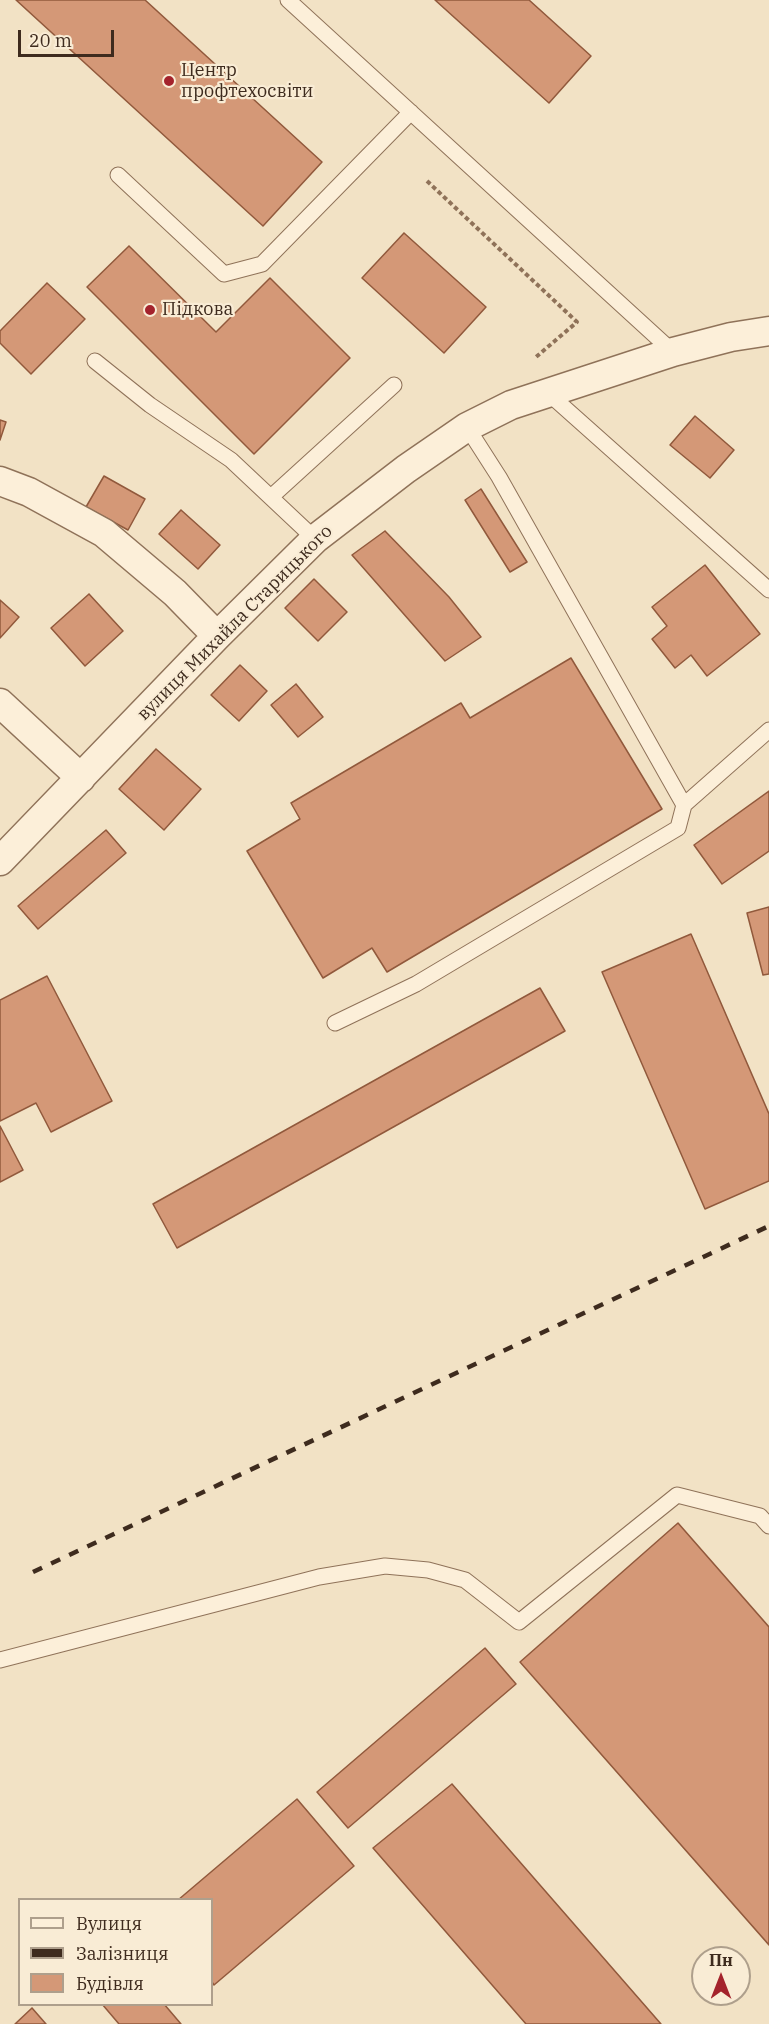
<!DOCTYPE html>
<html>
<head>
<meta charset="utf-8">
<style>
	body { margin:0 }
	#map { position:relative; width:769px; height:2024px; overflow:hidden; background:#f2e2c5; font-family:"IBM Plex Serif",serif }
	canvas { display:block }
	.legend { position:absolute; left:18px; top:1898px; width:195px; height:108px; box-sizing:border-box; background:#f9ecd5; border:2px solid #ae9f8c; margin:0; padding:8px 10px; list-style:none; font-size:18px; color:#3e2b1e }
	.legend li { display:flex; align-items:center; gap:12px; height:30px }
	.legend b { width:30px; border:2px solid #ae9f8c }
	.north { position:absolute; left:691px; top:1946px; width:60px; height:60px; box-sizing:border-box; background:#f9ecd5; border:2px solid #ae9f8c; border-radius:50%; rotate:0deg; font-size:16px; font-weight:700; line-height:24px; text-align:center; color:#3e2b1e }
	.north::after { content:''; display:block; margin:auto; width:21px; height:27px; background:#a4232c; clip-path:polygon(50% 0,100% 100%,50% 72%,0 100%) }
	.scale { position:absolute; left:18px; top:30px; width:96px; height:27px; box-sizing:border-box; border:3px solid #3e2b1e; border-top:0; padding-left:8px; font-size:18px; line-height:21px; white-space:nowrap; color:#3e2b1e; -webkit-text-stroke:4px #f9ecd5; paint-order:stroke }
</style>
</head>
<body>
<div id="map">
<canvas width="769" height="2024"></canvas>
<ul class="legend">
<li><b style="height:8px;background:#fcefd9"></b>Вулиця</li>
<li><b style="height:8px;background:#3e2b1e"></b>Залізниця</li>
<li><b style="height:16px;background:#d49877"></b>Будівля</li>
</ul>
<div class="north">Пн</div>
<div class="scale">20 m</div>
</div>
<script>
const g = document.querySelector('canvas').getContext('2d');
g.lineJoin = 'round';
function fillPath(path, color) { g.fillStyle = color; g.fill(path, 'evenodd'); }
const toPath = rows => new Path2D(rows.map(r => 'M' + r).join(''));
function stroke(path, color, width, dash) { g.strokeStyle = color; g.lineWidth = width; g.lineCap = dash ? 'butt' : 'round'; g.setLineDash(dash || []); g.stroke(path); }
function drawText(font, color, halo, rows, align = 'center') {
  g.font = font + ' "IBM Plex Serif",serif'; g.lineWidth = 4.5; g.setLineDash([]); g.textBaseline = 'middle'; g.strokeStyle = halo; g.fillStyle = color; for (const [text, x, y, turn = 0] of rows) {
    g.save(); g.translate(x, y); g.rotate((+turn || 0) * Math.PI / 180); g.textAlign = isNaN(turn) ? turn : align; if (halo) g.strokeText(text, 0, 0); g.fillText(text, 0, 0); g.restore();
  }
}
const building = toPath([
	[16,0,145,0,322,162,263,226,16,0],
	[435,0,529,0,591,56,549,103,435,0],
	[404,233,486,307,444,353,362,278,404,233],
	[129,246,216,332,270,278,350,358,254,454,87,287,129,246],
	[47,283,85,319,31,374,0,343,0,331,47,283],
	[695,416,734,450,710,478,670,445,695,416],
	[0,420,6,422,0,440,0,420],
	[104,476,145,499,128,530,86,507,104,476],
	[481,489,527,562,510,572,465,500,481,489],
	[181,510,220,545,198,569,159,534,181,510],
	[385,531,449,597,481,637,445,661,352,555,385,531],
	[705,565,760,634,707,676,691,655,675,668,652,639,667,626,652,607,705,565],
	[314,579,347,612,318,641,285,608,314,579],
	[89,594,123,631,85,666,51,628,89,594],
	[0,600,19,617,0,638,0,600],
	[571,658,662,809,387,972,372,948,323,978,247,851,300,819,291,803,461,703,470,718,571,658],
	[240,665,267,691,239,721,211,695,240,665],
	[296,684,323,717,298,737,271,705,296,684],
	[156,749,201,789,164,830,119,789,156,749],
	[769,791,769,851,722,884,694,845,769,791],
	[106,830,126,853,38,929,18,906,106,830],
	[769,907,769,974,763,975,747,913,769,907],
	[691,934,769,1114,769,1181,705,1209,602,972,691,934],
	[47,976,112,1101,51,1132,36,1103,0,1121,0,1000,47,976],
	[540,988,565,1031,177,1248,153,1204,540,988],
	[0,1126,23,1170,0,1182,0,1126],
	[678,1523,769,1627,769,1945,520,1662,678,1523],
	[485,1648,516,1684,348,1828,317,1792,485,1648],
	[452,1784,661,2024,526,2024,373,1848,452,1784],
	[297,1799,354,1866,214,1985,212,1982,212,1900,178,1900,297,1799],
	[102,2004,164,2004,181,2024,119,2024,102,2004],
	[32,2008,46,2024,15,2024,32,2008]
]);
fillPath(building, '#d49877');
stroke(building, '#91593c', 1.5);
const lane = toPath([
	[288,0,673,352],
	[118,175,224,274,262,264,411,112],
	[95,361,150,405,231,460,315,539],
	[548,393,769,590],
	[467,427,499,477,684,805],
	[271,497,394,385],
	[335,1023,416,984,678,828,684,805,769,730],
	[0,1660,319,1577,385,1566,428,1570,465,1580,519,1622,677,1495,760,1516,769,1526]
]);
const street = toPath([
	[0,481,29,492,104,533,175,593,217,636],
	[0,703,81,778],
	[0,861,217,636,315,539,406,469,467,427,511,405,673,352,731,337,769,331]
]);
stroke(lane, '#8f7259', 17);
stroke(street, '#8f7259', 31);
stroke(toPath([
	[427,181,577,322,536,357]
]), '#8f7259', 4, [4.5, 3]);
stroke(lane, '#fcefd9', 15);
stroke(street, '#fcefd9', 28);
stroke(toPath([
	[33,1572,769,1226]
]), '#3e2b1e', 4.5, [10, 10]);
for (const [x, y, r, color] of [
	[169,81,6,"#a4232c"],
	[150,310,6,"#a4232c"]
]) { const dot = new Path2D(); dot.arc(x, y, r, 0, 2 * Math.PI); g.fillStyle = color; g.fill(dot); stroke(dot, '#f9ecd5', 2); }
drawText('18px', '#3e2b1e', '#f9ecd5', [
	["Центр",181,71],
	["профтехосвіти",181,92],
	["Підкова",162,310]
], 'left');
drawText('18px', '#3e2b1e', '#f9ecd5', [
	["вулиця Михайла Старицького",235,623,-45]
]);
</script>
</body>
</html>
